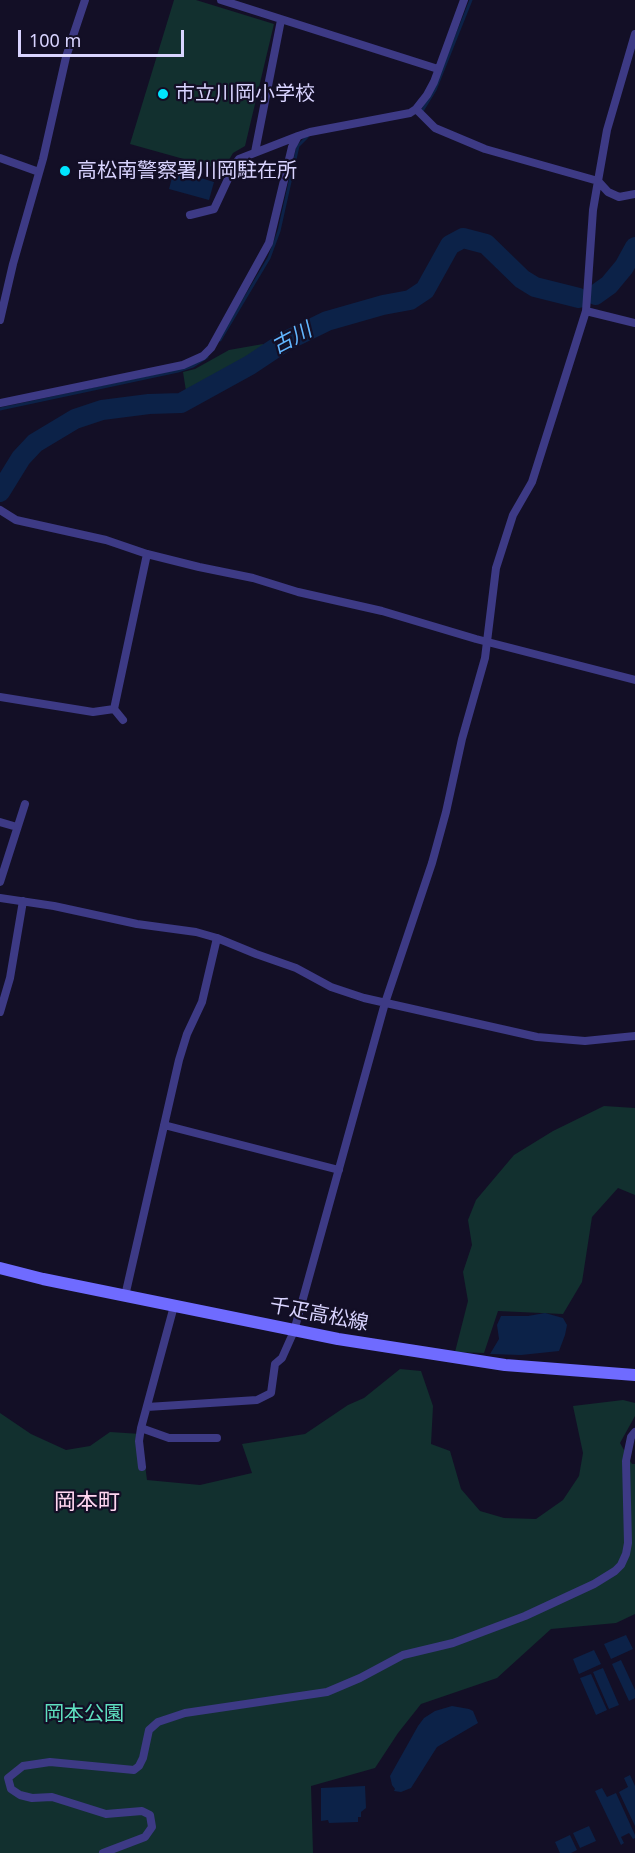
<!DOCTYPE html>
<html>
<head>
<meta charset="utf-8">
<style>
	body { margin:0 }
	#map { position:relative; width:635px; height:1853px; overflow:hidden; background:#130f26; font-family:"Noto Sans",sans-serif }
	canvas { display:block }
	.scale { position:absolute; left:18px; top:30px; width:166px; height:27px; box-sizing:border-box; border:3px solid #d9d4ff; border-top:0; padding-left:8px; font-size:18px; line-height:21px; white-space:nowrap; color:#d9d4ff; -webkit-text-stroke:4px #130f26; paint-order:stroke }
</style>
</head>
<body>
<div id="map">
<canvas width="635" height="1853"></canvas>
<div class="scale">100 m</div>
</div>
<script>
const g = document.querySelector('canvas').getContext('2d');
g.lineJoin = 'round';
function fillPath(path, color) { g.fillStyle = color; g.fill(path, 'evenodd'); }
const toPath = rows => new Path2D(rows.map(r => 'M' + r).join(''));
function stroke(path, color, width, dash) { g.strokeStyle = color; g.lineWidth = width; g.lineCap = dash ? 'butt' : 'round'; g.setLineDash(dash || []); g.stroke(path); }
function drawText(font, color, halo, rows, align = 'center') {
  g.font = font + ' "Noto Sans","Noto Sans JP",sans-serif'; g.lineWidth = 4.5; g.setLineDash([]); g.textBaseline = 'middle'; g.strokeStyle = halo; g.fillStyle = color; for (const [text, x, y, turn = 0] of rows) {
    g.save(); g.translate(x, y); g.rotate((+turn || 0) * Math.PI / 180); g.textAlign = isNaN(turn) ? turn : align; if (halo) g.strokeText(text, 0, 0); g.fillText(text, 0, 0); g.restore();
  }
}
fillPath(toPath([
	[174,0,196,0,274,24,245,146,233,153,223,170,130,144],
	[263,344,263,349,189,395,182,396,186,391,183,372,195,369,229,350],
	[604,1106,635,1108,635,1195,618,1188,592,1217,582,1282,563,1314,498,1311,484,1353,455,1352,468,1301,463,1272,472,1245,468,1220,476,1200,514,1155,553,1131],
	[400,1369,421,1371,433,1406,431,1444,450,1451,461,1489,480,1511,504,1518,536,1519,563,1500,579,1476,583,1453,573,1406,623,1400,635,1403,635,1416,620,1443,632,1464,635,1464,635,1614,616,1623,551,1629,497,1678,421,1704,398,1733,375,1768,311,1786,313,1853,0,1853,0,1413,31,1434,66,1450,90,1446,110,1432,141,1434,147,1480,200,1485,252,1473,242,1444,305,1434,348,1405,364,1398]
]), '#12302f');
fillPath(toPath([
	[174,170,214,182,209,200,169,189],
	[545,1313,563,1318,567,1325,565,1335,559,1351,521,1355,490,1354,499,1339,497,1325,501,1316,528,1316],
	[626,1635,633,1649,611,1659,604,1644],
	[594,1650,601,1664,579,1674,573,1659],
	[621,1660,635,1690,635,1698,629,1701,612,1664],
	[603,1668,619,1705,609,1709,593,1672],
	[591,1674,607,1710,596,1715,580,1678],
	[452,1706,469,1709,473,1711,478,1723,437,1747,411,1788,401,1792,394,1791,395,1789,392,1785,390,1776,418,1726,424,1718,435,1711],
	[630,1775,635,1786,635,1826,619,1792,628,1787,624,1778],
	[365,1786,366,1808,361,1812,361,1817,358,1817,358,1822,329,1823,328,1820,321,1821,321,1788],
	[602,1788,607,1797,616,1793,635,1835,635,1838,633,1839,629,1833,621,1837,624,1843,621,1845,595,1791],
	[589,1826,596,1841,580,1848,573,1833],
	[570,1835,577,1850,571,1853,560,1853,555,1842]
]), '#0c2248');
stroke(toPath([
	[422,111,435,90,471,0],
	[220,340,269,258,279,231,298,146,307,137],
	[0,409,178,371,193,366,207,357]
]), '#0c2248', 3);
stroke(toPath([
	[595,295,609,285,624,267,635,247],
	[0,492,21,458,35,443,75,419,102,410,149,404,181,403,250,365,286,341,327,321,383,305,410,300,425,290,450,245,463,238,486,244,522,279,535,287,579,298]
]), '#0c2248', 20);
stroke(toPath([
	[221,0,438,69],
	[416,109,435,128,485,149,598,181,608,192,619,197,635,194],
	[255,152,281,20],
	[0,158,39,172],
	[190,215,214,209,235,164,239,159,298,136],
	[586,311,635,323],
	[0,320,13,264,43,159,66,57,85,0],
	[0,403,183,365,203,356,211,348,269,243,292,147,298,136,310,132,410,113,416,109,427,95,434,82,464,0],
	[0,510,16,520,106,540,147,554,199,567,253,578,298,592,382,611,476,639,635,680],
	[0,697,93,712,114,709],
	[123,720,114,709,147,554],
	[0,822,17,827],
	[0,882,25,804],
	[0,898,54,906,137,924,196,932,217,938,256,954,296,968,331,987,364,998,537,1037,585,1041,635,1036],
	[0,1012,10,978,23,901],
	[164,1125,339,1170],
	[125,1296,179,1060,187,1034,202,1002,217,938],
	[147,1407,257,1400,271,1393,275,1364,282,1358,294,1331,385,1003,432,863,446,812,462,739,485,658,496,568,513,515,532,482,586,311,593,210,598,181,607,130,635,34],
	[141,1428,169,1438,217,1438],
	[142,1467,139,1441,141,1428,174,1306],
	[103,1853,145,1837,152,1827,150,1815,142,1811,106,1814,52,1797,32,1798,20,1795,11,1789,8,1778,23,1766,50,1762,134,1770,139,1766,143,1758,149,1730,158,1722,185,1713,327,1692,360,1678,403,1655,453,1643,525,1616,594,1584,615,1571,621,1565,626,1554,628,1543,626,1461,631,1437,635,1432]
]), '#3d3a85', 8);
stroke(toPath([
	[0,1268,43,1279,338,1339,505,1365,635,1375]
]), '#6f6bff', 12);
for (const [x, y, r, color] of [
	[163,94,6,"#00e5ff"],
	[65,171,6,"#00e5ff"]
]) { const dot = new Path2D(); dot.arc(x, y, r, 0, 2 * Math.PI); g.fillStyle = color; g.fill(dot); stroke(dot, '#130f26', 2); }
drawText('20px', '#d9d4ff', '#130f26', [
	["市立川岡小学校",175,94],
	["高松南警察署川岡駐在所",77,171]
], 'left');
drawText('20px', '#d9d4ff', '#130f26', [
	["千疋高松線",319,1315,11]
]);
drawText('20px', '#5fe0c0', '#130f26', [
	["岡本公園",84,1714]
]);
drawText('italic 21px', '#62b6ff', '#130f26', [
	["古川",292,339,-28]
]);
drawText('22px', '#ffd6f0', '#130f26', [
	["岡本町",87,1503]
]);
</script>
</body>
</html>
